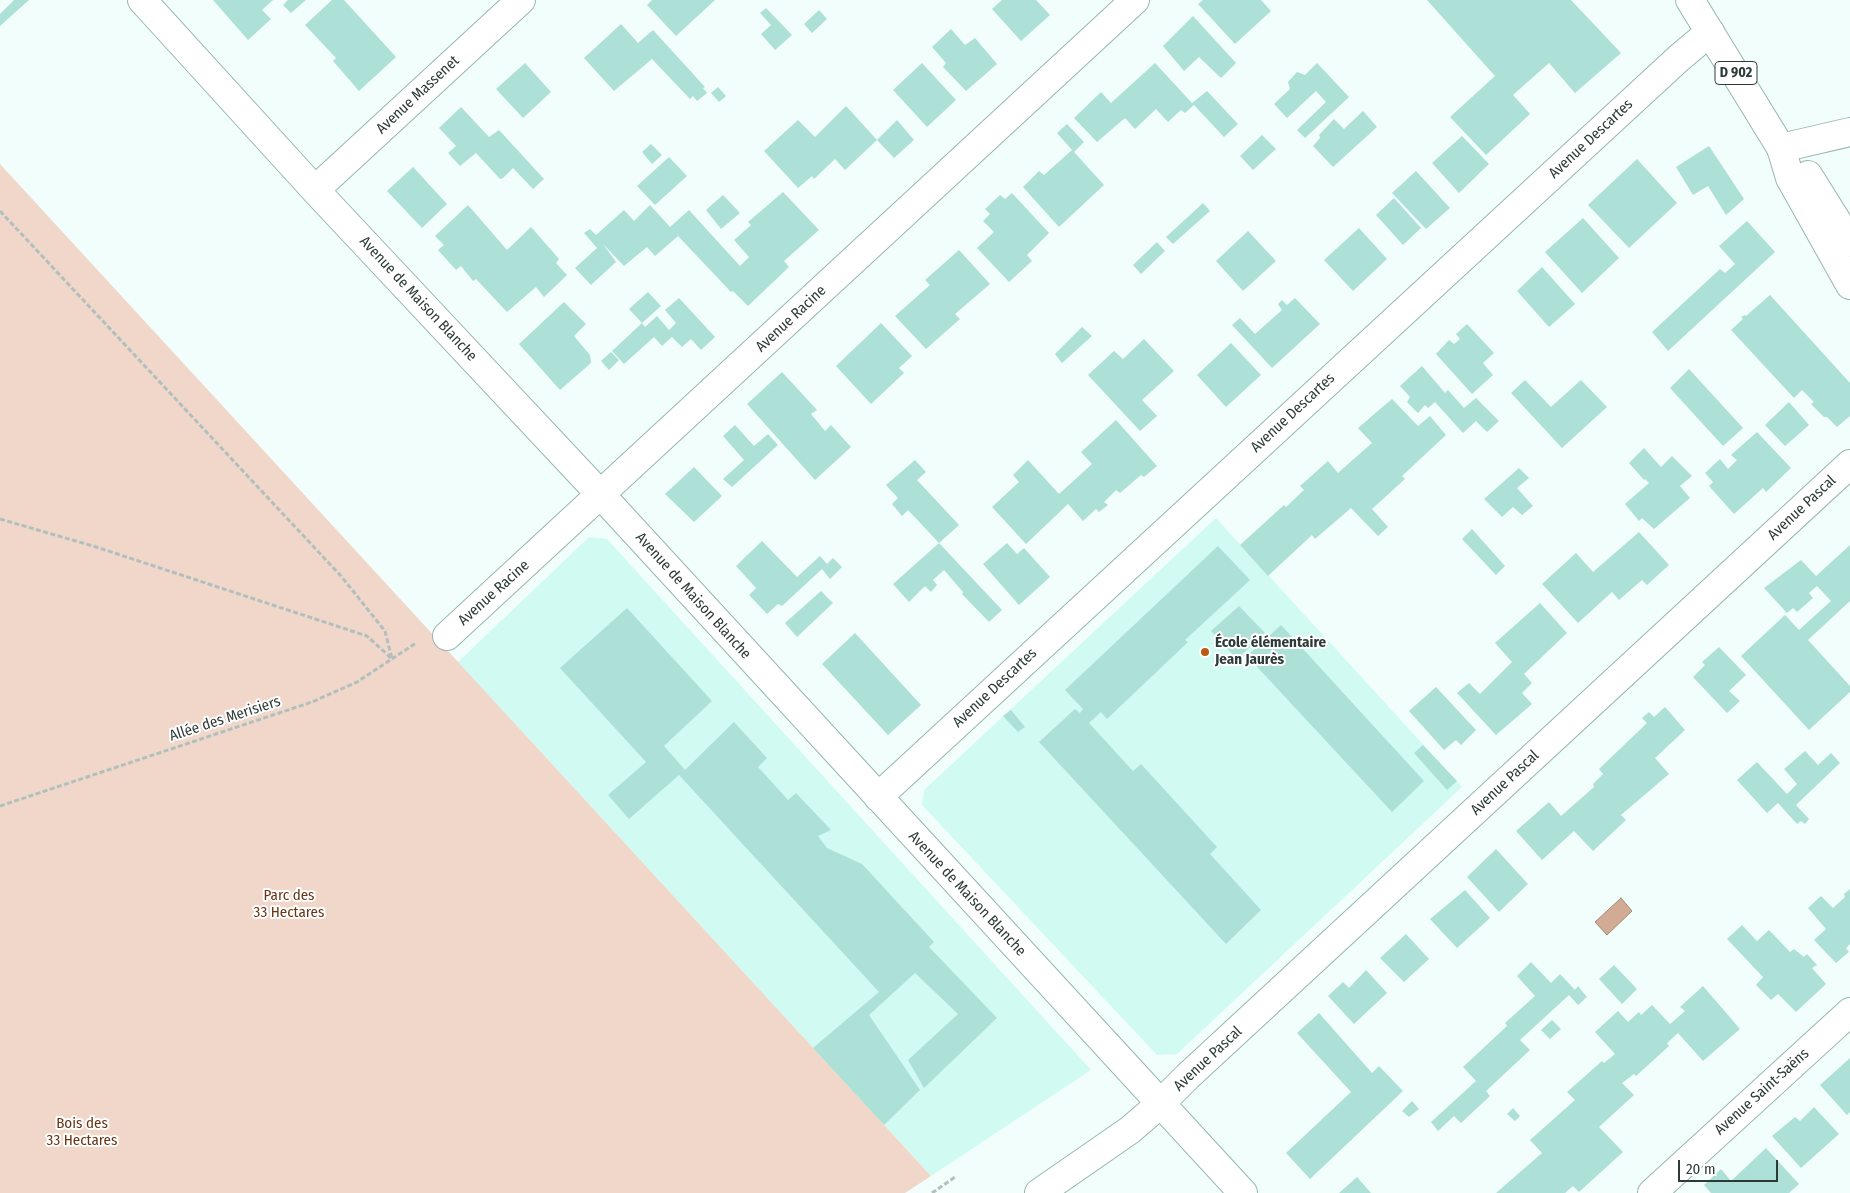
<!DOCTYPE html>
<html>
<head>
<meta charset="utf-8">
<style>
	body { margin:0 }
	#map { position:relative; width:1850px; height:1193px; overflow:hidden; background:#f1fefb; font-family:"Fira Sans Condensed",sans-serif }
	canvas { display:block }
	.scale { position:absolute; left:1678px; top:1160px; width:100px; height:22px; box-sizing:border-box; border:2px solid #2e3a38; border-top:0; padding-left:6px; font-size:15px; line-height:18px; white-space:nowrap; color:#2e3a38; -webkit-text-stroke:4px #fff; paint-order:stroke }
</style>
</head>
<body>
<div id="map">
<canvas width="1850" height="1193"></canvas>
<div class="scale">20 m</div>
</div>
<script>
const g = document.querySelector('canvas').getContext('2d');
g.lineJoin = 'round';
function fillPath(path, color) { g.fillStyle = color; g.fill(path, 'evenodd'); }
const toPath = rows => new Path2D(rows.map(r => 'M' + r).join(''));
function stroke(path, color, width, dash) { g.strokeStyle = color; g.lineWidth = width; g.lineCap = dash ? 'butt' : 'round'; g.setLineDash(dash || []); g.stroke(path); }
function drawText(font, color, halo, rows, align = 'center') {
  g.font = font + ' "Fira Sans Condensed",sans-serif'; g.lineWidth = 4; g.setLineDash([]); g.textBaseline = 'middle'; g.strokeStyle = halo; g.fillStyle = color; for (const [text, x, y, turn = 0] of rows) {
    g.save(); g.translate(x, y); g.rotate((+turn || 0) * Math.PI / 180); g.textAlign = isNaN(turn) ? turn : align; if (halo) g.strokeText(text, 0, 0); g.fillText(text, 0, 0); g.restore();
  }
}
fillPath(toPath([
	[1216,518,1462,787,1177,1054,1157,1055,922,805,924,790],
	[589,537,607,539,1091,1070,931,1176,458,662]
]), '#d1fbf2');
fillPath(toPath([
	[0,164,931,1176,905,1193,0,1193]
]), '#f0d7ca');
const water = toPath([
	[1621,898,1632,911,1607,935,1595,922,1621,898]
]);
fillPath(water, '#d2ab95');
stroke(water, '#a18979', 1);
fillPath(toPath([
	[14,0,29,0,0,26,0,14],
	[213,0,273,0,262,10,271,19,248,40],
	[288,0,306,0,291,13,283,5],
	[332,0,344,0,396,57,359,91,333,61,336,58,305,25],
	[652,0,715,0,676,36,647,5],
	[1002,0,1036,0,1050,15,1021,41,992,9],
	[1203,0,1261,0,1271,11,1235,44,1198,4],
	[1427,0,1571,0,1621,53,1575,93,1549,63,1513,95,1530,114,1486,155,1450,117,1495,76],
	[766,8,792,35,775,50,761,34,771,25,760,13],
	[819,10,827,19,812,33,804,24],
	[1193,16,1236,63,1221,78,1199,57,1184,71,1163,46],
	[621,24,638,43,653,30,705,87,703,88,707,93,697,101,693,96,690,99,652,59,614,91,584,58],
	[951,29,965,45,975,38,997,64,966,91,943,67,946,63,932,47],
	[525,63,551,92,523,118,496,89],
	[922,63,956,100,927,127,893,90],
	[1155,63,1192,103,1207,91,1238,124,1224,137,1194,105,1185,113,1181,110,1168,122,1156,109,1135,129,1125,118,1097,142,1074,118,1101,92,1111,103],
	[1317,63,1349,97,1305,138,1297,130,1326,102,1316,91,1287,118,1274,104,1290,89,1288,82,1297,72,1305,75],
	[718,87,726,96,719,102,711,93],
	[846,106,877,140,845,170,835,159,814,179,812,176,798,188,764,151,798,120,815,137],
	[461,107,489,137,499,130,544,179,533,189,513,168,503,178,500,179,476,153,460,166,448,153,456,146,439,128],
	[1363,111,1377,127,1333,167,1313,146,1320,138,1319,135,1334,119,1344,129],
	[897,120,914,140,894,158,877,140],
	[1067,124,1084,142,1074,152,1104,185,1059,227,1023,187,1039,171,1044,175,1072,150,1057,133],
	[1262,135,1276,149,1253,170,1240,156],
	[1462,136,1489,164,1459,193,1432,163],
	[651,144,662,155,652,164,642,152],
	[1709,146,1744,199,1726,215,1708,186,1693,195,1676,167],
	[669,157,687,176,655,205,637,186],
	[1637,159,1677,203,1629,248,1588,205],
	[413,167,447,204,422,228,387,191],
	[1416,171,1450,208,1426,229,1392,193],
	[783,192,819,230,784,261,789,267,748,306,733,291,731,292,678,236,655,256,647,247,624,266,603,244,616,262,591,285,575,268,597,248,584,233,590,229,596,235,624,210,634,221,650,205,670,227,689,210,740,266,749,257,734,240,751,225,748,222],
	[1012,193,1049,233,1027,255,1032,261,1009,282,977,248,994,232,983,221,990,214,985,209,1000,195,1005,199],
	[723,195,740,213,721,229,706,210],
	[1394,198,1421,228,1403,245,1376,215],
	[1203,203,1210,211,1173,244,1166,237],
	[468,205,507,250,531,227,559,259,556,263,567,275,544,297,536,287,507,312,476,279,473,281,461,266,456,270,438,250,444,245,435,236],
	[1583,218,1619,258,1582,293,1545,252],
	[1747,221,1775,252,1668,351,1652,332,1720,269,1725,273,1735,264,1719,246],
	[1359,228,1387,259,1353,291,1324,260],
	[1248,231,1276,261,1243,291,1216,261],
	[1157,242,1165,251,1141,274,1133,265],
	[959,250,990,284,955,314,960,319,926,349,895,316,930,285,925,280],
	[1542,267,1575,304,1549,327,1517,291],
	[648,292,661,306,642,323,629,309],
	[1770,295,1850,383,1850,416,1837,427,1827,417,1824,417,1811,404,1814,402,1802,390,1794,398,1731,330,1743,319,1741,317,1745,315,1746,316],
	[679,298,715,337,701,350,691,339,682,347,672,337,662,346,654,337,624,364,612,351,642,323,645,327,657,316,669,330,676,323,665,310],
	[1295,298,1320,324,1272,368,1232,325,1240,318,1255,334,1282,310,1278,304,1282,300,1287,305],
	[564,302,586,324,574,336,590,355,591,363,560,390,519,344],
	[881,323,912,356,899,368,904,373,871,404,836,366],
	[1467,324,1494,353,1483,363,1493,375,1472,394,1436,354,1449,340,1454,344,1460,339,1456,334],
	[1082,327,1092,336,1062,363,1055,354],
	[1144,339,1174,371,1142,400,1157,416,1140,431,1088,375,1114,351,1123,359],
	[1231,343,1261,375,1226,407,1197,375],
	[611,352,619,360,609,370,601,361],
	[1422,366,1445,393,1448,390,1464,408,1476,398,1499,421,1487,432,1476,421,1463,433,1435,402,1428,408,1425,405,1418,413,1407,402,1410,397,1400,386],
	[1689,369,1743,428,1723,446,1670,388],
	[782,372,817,410,811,414,825,431,831,425,851,447,815,480,747,404],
	[1525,380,1551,407,1581,380,1607,407,1562,448,1511,393],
	[1392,399,1418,426,1430,416,1446,435,1402,476,1405,479,1372,509,1388,527,1378,536,1351,508,1315,539,1312,535,1268,576,1240,545,1284,505,1286,507,1304,490,1300,486,1328,461,1338,473,1372,443,1358,428],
	[1789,402,1809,425,1785,446,1765,425],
	[1116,420,1157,466,1144,477,1141,475,1120,493,1116,490,1104,502,1108,505,1099,512,1096,509,1083,521,1068,504,1026,544,992,507,1019,482,1013,475,1028,460,1059,494,1092,464,1081,452],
	[735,425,754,446,768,434,778,445,732,487,723,479,744,460,723,436],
	[1757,432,1791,468,1766,492,1763,488,1734,514,1709,486,1713,482,1705,473,1720,459,1728,469,1737,460,1731,455],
	[1644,448,1661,467,1672,456,1692,476,1680,486,1690,498,1654,529,1642,518,1639,521,1625,504,1649,483,1645,479,1644,480,1629,463],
	[915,460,926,472,917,480,959,525,939,543,908,510,902,516,892,504,898,498,886,485],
	[694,467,722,496,694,522,665,494],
	[1519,468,1529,478,1517,488,1533,506,1522,515,1513,507,1502,517,1484,499],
	[1472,529,1505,566,1496,575,1462,539],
	[1639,532,1669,565,1647,585,1642,580,1619,600,1612,592,1578,623,1542,584,1576,553,1593,572],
	[762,541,797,577,820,556,827,564,833,558,842,567,830,579,822,569,782,606,778,604,767,614,749,595,756,588,736,566],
	[939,543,1002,610,989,622,962,594,963,592,944,570,933,580,937,585,931,592,925,586,909,602,893,584],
	[1007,543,1017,554,1024,548,1050,577,1019,605,983,564],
	[1850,545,1850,601,1808,640,1850,686,1850,692,1809,730,1741,656,1785,615,1799,630,1831,601,1817,586,1809,593,1813,598,1797,612,1793,608,1787,613,1764,588,1801,560,1816,576],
	[1218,546,1250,580,1185,640,1188,642,1107,719,1101,712,1089,723,1133,771,1141,764,1217,847,1210,854,1261,910,1226,944,1039,742,1075,709,1080,713,1083,709,1065,690],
	[821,591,833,603,797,637,785,623],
	[1540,603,1567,633,1524,674,1532,683,1522,693,1532,704,1496,735,1457,693,1469,683,1480,694,1512,662,1495,643],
	[1239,606,1265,633,1237,659,1211,631],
	[627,608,712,701,664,746,685,770,734,722,767,758,758,767,788,800,796,793,831,830,818,836,827,848,862,864,934,942,929,947,997,1018,924,1088,908,1060,958,1014,915,973,869,1015,920,1090,884,1125,813,1048,879,992,679,775,629,819,608,795,646,762,560,668],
	[1281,625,1424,781,1392,812,1247,656],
	[855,633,921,705,888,735,822,664],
	[1719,647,1746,675,1729,691,1740,701,1727,713,1693,677,1705,665,1702,662],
	[1436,687,1476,730,1461,745,1456,740,1444,750,1409,711],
	[1665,707,1685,730,1655,758,1669,774,1621,815,1626,820,1593,851,1574,831,1542,860,1516,831,1549,802,1561,816,1594,787,1593,784,1603,774,1599,769,1647,723,1642,718,1649,712,1654,717],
	[1011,710,1025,727,1018,732,1003,716],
	[1423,745,1457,781,1447,790,1414,753],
	[1805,751,1818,765,1831,753,1840,763,1796,805,1809,819,1805,824,1801,821,1797,824,1778,803,1767,813,1737,780,1757,762,1787,794,1797,784,1784,769],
	[1496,849,1528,884,1499,912,1467,877],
	[1850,889,1850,944,1846,948,1849,952,1836,963,1814,940,1826,929,1808,908,1821,896,1833,908,1845,897,1844,894],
	[1465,890,1490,918,1457,948,1430,919],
	[1742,925,1757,941,1769,930,1790,952,1794,949,1804,957,1807,954,1817,965,1812,968,1826,984,1796,1012,1778,994,1771,1000,1756,985,1763,977,1727,939],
	[1406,934,1429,959,1404,982,1380,958],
	[1531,962,1551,983,1560,974,1575,990,1578,986,1587,997,1578,1005,1569,995,1520,1040,1530,1050,1486,1091,1490,1096,1461,1123,1454,1116,1438,1131,1431,1122,1476,1081,1463,1067,1507,1026,1505,1023,1535,996,1517,976],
	[1614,965,1637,989,1622,1004,1599,979],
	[1366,970,1387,993,1354,1024,1328,996,1343,982,1349,988],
	[1703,986,1740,1029,1703,1061,1678,1033,1667,1043,1669,1046,1636,1076,1634,1074,1622,1083,1634,1095,1599,1127,1623,1152,1579,1192,1573,1186,1565,1193,1496,1193,1542,1153,1530,1140,1575,1100,1567,1092,1602,1061,1604,1063,1615,1054,1595,1032,1618,1011,1628,1022,1639,1012,1641,1015,1652,1005,1670,1024,1685,1011,1680,1007],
	[1319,1013,1372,1073,1379,1066,1403,1091,1310,1179,1286,1153,1351,1092,1297,1033],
	[1552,1020,1561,1029,1550,1039,1541,1030],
	[1850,1058,1850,1112,1847,1115,1820,1085],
	[1412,1101,1419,1109,1409,1117,1402,1111],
	[1814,1107,1839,1134,1801,1168,1772,1136,1795,1117,1800,1121],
	[1513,1108,1520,1116,1515,1121,1507,1114],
	[1766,1148,1799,1184,1789,1193,1711,1193,1704,1185,1721,1169,1731,1181],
	[1357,1177,1371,1193,1339,1193]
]), '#ade0d6');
const street = toPath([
	[142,0,315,190,601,495,1243,1193],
	[1781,148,1850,132],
	[315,190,521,0],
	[447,636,1135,0],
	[878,797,1679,58,1710,32],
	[1039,1193,1130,1130,1160,1104,1188,1076,1850,464],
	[1652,1193,1850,1012]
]);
const primary = toPath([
	[1690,0,1781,148,1790,178,1850,285],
	[1808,175,1850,242]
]);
stroke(street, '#97b6af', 30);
stroke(primary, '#97b6af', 30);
stroke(toPath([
	[0,211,341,576,385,631,392,659],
	[0,519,93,546,367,636,391,658],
	[0,806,312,702,357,682,416,643],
	[932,1193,955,1177]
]), '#b2bfbc', 3, [5, 2.5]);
stroke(street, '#fff', 28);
stroke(primary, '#fff', 28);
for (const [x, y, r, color] of [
	[1205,652,5,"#ba5b13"]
]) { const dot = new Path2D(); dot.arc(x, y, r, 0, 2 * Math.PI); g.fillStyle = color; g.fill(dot); stroke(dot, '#fff', 2); }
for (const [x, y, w] of [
	[1736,73,42]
]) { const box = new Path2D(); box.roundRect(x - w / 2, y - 11.5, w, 23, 4); g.fillStyle = '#fff'; g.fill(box); stroke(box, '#2e3a38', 1); }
drawText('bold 14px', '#2e3a38', null, [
	["D 902",1736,73]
]);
drawText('15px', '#2e3a38', '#fff', [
	["Avenue Massenet",418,95,-43],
	["Avenue Descartes",1591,139,-43],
	["Avenue de Maison Blanche",418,299,47],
	["Avenue Racine",791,319,-43],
	["Avenue Descartes",1293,413,-43],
	["Avenue Pascal",1802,508,-43],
	["Avenue Racine",494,593,-42],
	["Avenue de Maison Blanche",693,596,48],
	["Avenue Descartes",995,688,-43],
	["Allée des Merisiers",225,719,-18],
	["Avenue Pascal",1505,783,-43],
	["Avenue de Maison Blanche",967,894,47],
	["Avenue Pascal",1208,1059,-43],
	["Avenue Saint-Saëns",1762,1092,-42]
]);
drawText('bold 15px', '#2e3a38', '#fff', [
	["École élémentaire",1215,643],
	["Jean Jaurès",1215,660]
], 'left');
drawText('15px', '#683615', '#fff', [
	["Parc des",289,896],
	["33 Hectares",289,913],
	["Bois des",82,1124],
	["33 Hectares",82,1141]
]);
</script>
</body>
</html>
